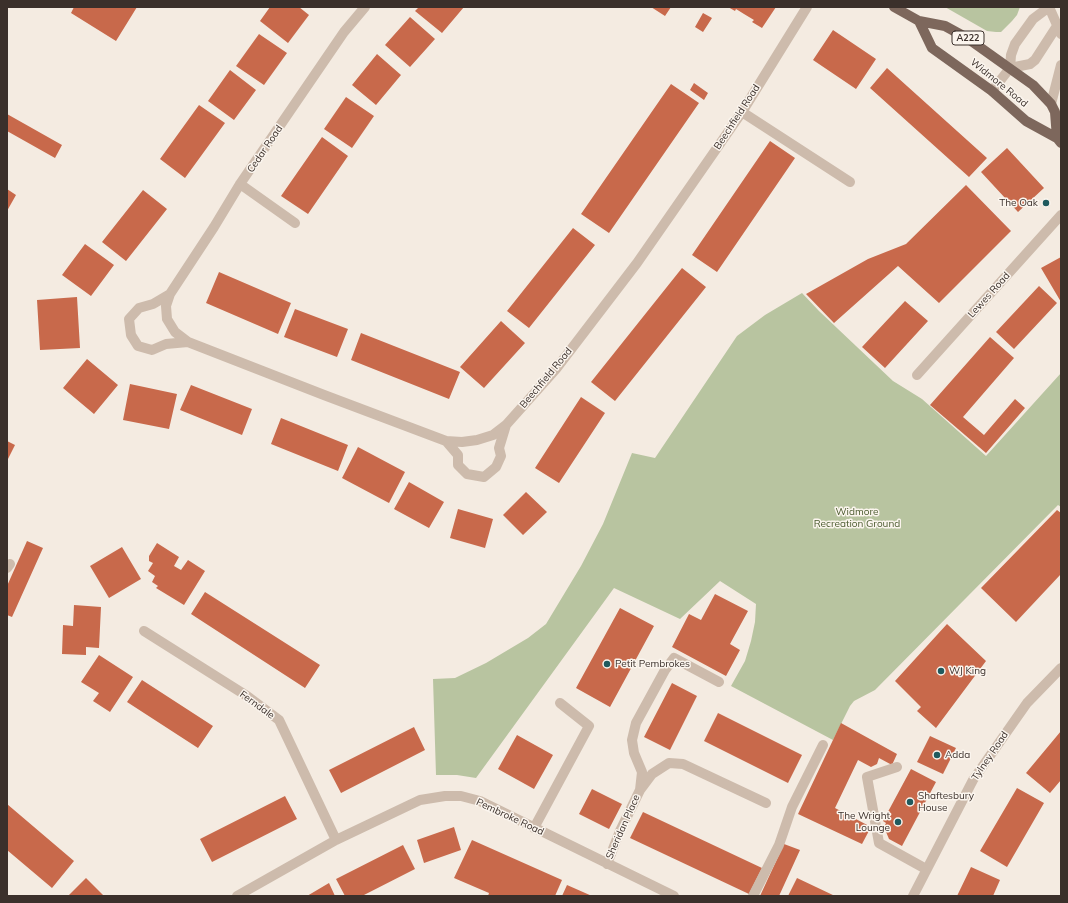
<!DOCTYPE html>
<html>
<head>
<meta charset="utf-8">
<style>
	body { margin:0 }
	#map { position:relative; width:1068px; height:903px; overflow:hidden; background:#f4ebe1; font-family:Mulish,sans-serif }
	canvas { display:block }
	.frame { position:absolute; inset:0; border:8px solid #3b302b; pointer-events:none }
</style>
</head>
<body>
<div id="map">
<canvas width="1068" height="903"></canvas>
<div class="frame"></div>
</div>
<script>
const g = document.querySelector('canvas').getContext('2d');
g.lineJoin = 'round';
function fillPath(path, color) { g.fillStyle = color; g.fill(path, 'evenodd'); }
const toPath = rows => new Path2D(rows.map(r => 'M' + r).join(''));
function stroke(path, color, width, dash) { g.strokeStyle = color; g.lineWidth = width; g.lineCap = dash ? 'butt' : 'round'; g.setLineDash(dash || []); g.stroke(path); }
function drawText(font, color, halo, rows, align = 'center') {
  g.font = font + ' Mulish,sans-serif'; g.lineWidth = 3; g.setLineDash([]); g.textBaseline = 'middle'; g.strokeStyle = halo; g.fillStyle = color; for (const [text, x, y, turn = 0] of rows) {
    g.save(); g.translate(x, y); g.rotate((+turn || 0) * Math.PI / 180); g.textAlign = isNaN(turn) ? turn : align; if (halo) g.strokeText(text, 0, 0); g.fillText(text, 0, 0); g.restore();
  }
}
fillPath(toPath([
	[945,7,1020,7,1017,15,1012,21,1001,32,996,32,987,31],
	[802,293,819,311,893,381,922,399,986,456,1061,373,1061,507,1058,505,875,690,854,701,850,706,833,740,731,686,745,661,751,641,755,622,756,604,720,581,680,619,614,588,476,778,457,775,436,775,433,679,455,678,486,663,528,638,546,624,581,566,603,524,632,453,655,458,737,336,765,315]
]), '#b8c4a0');
fillPath(toPath([
	[74,7,137,7,116,41,71,13],
	[270,7,299,7,309,15,288,43,260,21],
	[419,7,464,7,442,33,415,11],
	[651,7,671,7,665,16],
	[728,7,776,7,762,28,752,22,754,20,744,14,736,9,735,11],
	[703,13,712,18,703,32,695,27],
	[410,17,435,39,410,67,385,45],
	[833,30,876,59,856,89,813,60],
	[259,34,287,53,264,85,236,66],
	[377,54,401,75,376,105,352,85],
	[887,68,987,158,969,177,870,88],
	[230,70,256,90,234,120,208,101],
	[694,83,708,93,704,100,690,90],
	[671,84,699,103,609,233,581,214],
	[346,97,374,116,352,148,324,129],
	[199,105,225,123,185,178,160,159],
	[7,114,62,145,55,158,7,131],
	[322,137,348,156,308,214,281,196],
	[770,141,795,158,717,272,692,255],
	[1007,148,1044,188,1018,212,981,172],
	[966,185,1011,231,939,303,898,266,834,323,806,294,868,259,906,244],
	[7,189,16,195,7,211],
	[143,190,167,209,126,261,102,242],
	[573,228,595,245,529,328,507,311],
	[85,244,114,265,91,296,62,275],
	[1061,257,1061,302,1041,268],
	[682,268,706,287,615,401,591,382],
	[219,272,291,303,278,334,206,303],
	[1039,286,1057,303,1014,349,996,332],
	[77,297,80,348,40,350,37,300],
	[905,301,928,321,885,368,862,347],
	[295,309,348,329,337,357,284,337],
	[501,321,525,343,484,388,460,367],
	[361,333,460,372,449,399,351,360],
	[990,337,1014,358,963,417,984,435,1015,399,1025,408,986,453,930,405],
	[87,359,118,385,94,414,63,388],
	[130,384,177,394,169,429,123,420],
	[191,385,252,409,242,435,180,410],
	[581,397,605,413,559,483,535,468],
	[281,418,348,445,338,471,271,444],
	[7,441,15,445,7,461],
	[358,447,405,472,389,503,342,478],
	[409,482,444,502,429,528,394,509],
	[526,492,547,512,523,535,503,515],
	[458,509,493,519,485,548,450,538],
	[1057,510,1061,513,1061,574,1016,622,981,588],
	[27,541,43,548,12,617,7,615,7,586],
	[157,543,179,557,174,566,181,570,188,560,205,571,184,605,156,588,158,586,152,582,155,576,148,571,153,563,149,561,149,556],
	[122,547,141,579,109,598,90,566],
	[205,592,320,665,305,688,191,614],
	[715,594,748,611,730,644,740,650,726,676,672,647,689,614,701,620],
	[74,605,101,607,99,648,86,647,86,655,62,654,63,625,73,626],
	[620,608,654,626,610,707,576,688],
	[947,624,986,661,936,728,917,711,921,707,895,681],
	[99,655,133,677,110,712,93,701,99,693,81,682],
	[142,680,213,726,198,748,127,702],
	[672,683,697,696,670,750,644,737],
	[718,713,802,755,788,783,704,741],
	[841,723,897,754,892,765,879,758,877,764,871,767,858,760,835,808,871,827,862,844,798,814],
	[414,727,425,750,341,793,329,770],
	[1061,731,1061,780,1050,793,1026,773],
	[517,735,553,755,534,789,498,769],
	[930,736,956,748,943,774,917,762],
	[911,769,936,782,902,846,889,839,884,827,886,823,883,821],
	[1017,788,1044,803,1007,867,980,851],
	[592,789,622,804,609,829,579,814],
	[285,796,297,819,212,862,200,839],
	[7,804,74,861,52,888,7,850],
	[643,812,762,868,749,894,630,838],
	[454,827,461,850,424,863,417,840],
	[472,840,562,880,555,896,488,896,489,893,454,878],
	[784,844,800,850,779,896,760,896],
	[403,845,415,869,362,896,345,896,336,879],
	[971,867,1000,880,993,896,957,896],
	[86,878,104,896,68,896],
	[797,878,835,896,788,896],
	[329,883,335,896,307,896],
	[567,885,592,896,562,896]
]), '#c8694b');
stroke(toPath([
	[365,7,344,32,240,184,214,227,170,294,166,306,167,319,175,332,188,342,324,395,446,441,458,455,458,465,467,474,484,477,496,467,501,456,499,448,506,425,556,369,637,263,742,112,807,7],
	[1049,7,1061,34],
	[1010,68,1030,64,1035,60,1057,26],
	[992,91,1010,68,1011,55,1015,44,1033,19,1049,7],
	[1051,104,1061,65],
	[742,112,850,182],
	[240,184,295,223],
	[170,294,153,304,139,308,129,319,131,335,138,346,152,350,166,344,188,342],
	[917,375,1061,215],
	[446,441,462,442,477,440,493,435,506,425],
	[7,568,10,564],
	[144,631,247,696,279,720,336,840],
	[897,767,867,777,879,843,926,869],
	[640,790,642,772,634,753,632,740,636,723,665,670,674,658,719,682],
	[534,828,589,726,560,703],
	[607,864,620,831,640,790,652,774,669,763,683,764,766,803],
	[237,896,336,840,420,800,445,796,461,796,480,801,674,896],
	[753,896,779,845,792,807,823,745],
	[913,896,973,780,1027,703,1061,668]
]), '#cdbbac', 10);
stroke(toPath([
	[894,7,919,21,945,26,967,38,1033,85,1051,104,1055,112,1057,138,1061,143],
	[919,21,932,48,992,91,1026,121,1057,138]
]), '#7d675c', 10);
for (const [x, y, r, color] of [
	[1046,203,4,"#1f5a5e"],
	[607,664,4,"#1f5a5e"],
	[941,671,4,"#1f5a5e"],
	[937,755,4,"#1f5a5e"],
	[910,802,4,"#1f5a5e"],
	[898,822,4,"#1f5a5e"]
]) { const dot = new Path2D(); dot.arc(x, y, r, 0, 2 * Math.PI); g.fillStyle = color; g.fill(dot); stroke(dot, '#fbf5ee', 1.5); }
for (const [x, y, w] of [
	[968,38,32]
]) { const box = new Path2D(); box.roundRect(x - w / 2, y - 7, w, 14, 3); g.fillStyle = '#fbf5ee'; g.fill(box); stroke(box, '#3b302b', 1); }
drawText('bold 9px', '#3b302b', null, [
	["A222",968,38]
]);
drawText('10px', '#3b302b', '#fbf5ee', [
	["Widmore Road",999,83,39],
	["Beechfield Road",737,117,-57],
	["Cedar Road",265,149,-56],
	["Lewes Road",989,295,-48],
	["Beechfield Road",546,378,-50],
	["Ferndale",257,705,36],
	["Tylney Road",990,756,-56],
	["Pembroke Road",510,817,25],
	["Sheridan Place",623,827,-66]
]);
drawText('10px', '#3b302b', '#fbf5ee', [
	["The Oak",1038,203,"right"],
	["Petit Pembrokes",615,664],
	["WJ King",949,671],
	["Adda",945,755],
	["Shaftesbury",918,796],
	["House",918,808],
	["The Wright",890,816,"right"],
	["Lounge",890,828,"right"]
], 'left');
drawText('10px', '#4a5a2e', '#fbf5ee', [
	["Widmore",857,512],
	["Recreation Ground",857,524]
]);
</script>
</body>
</html>
